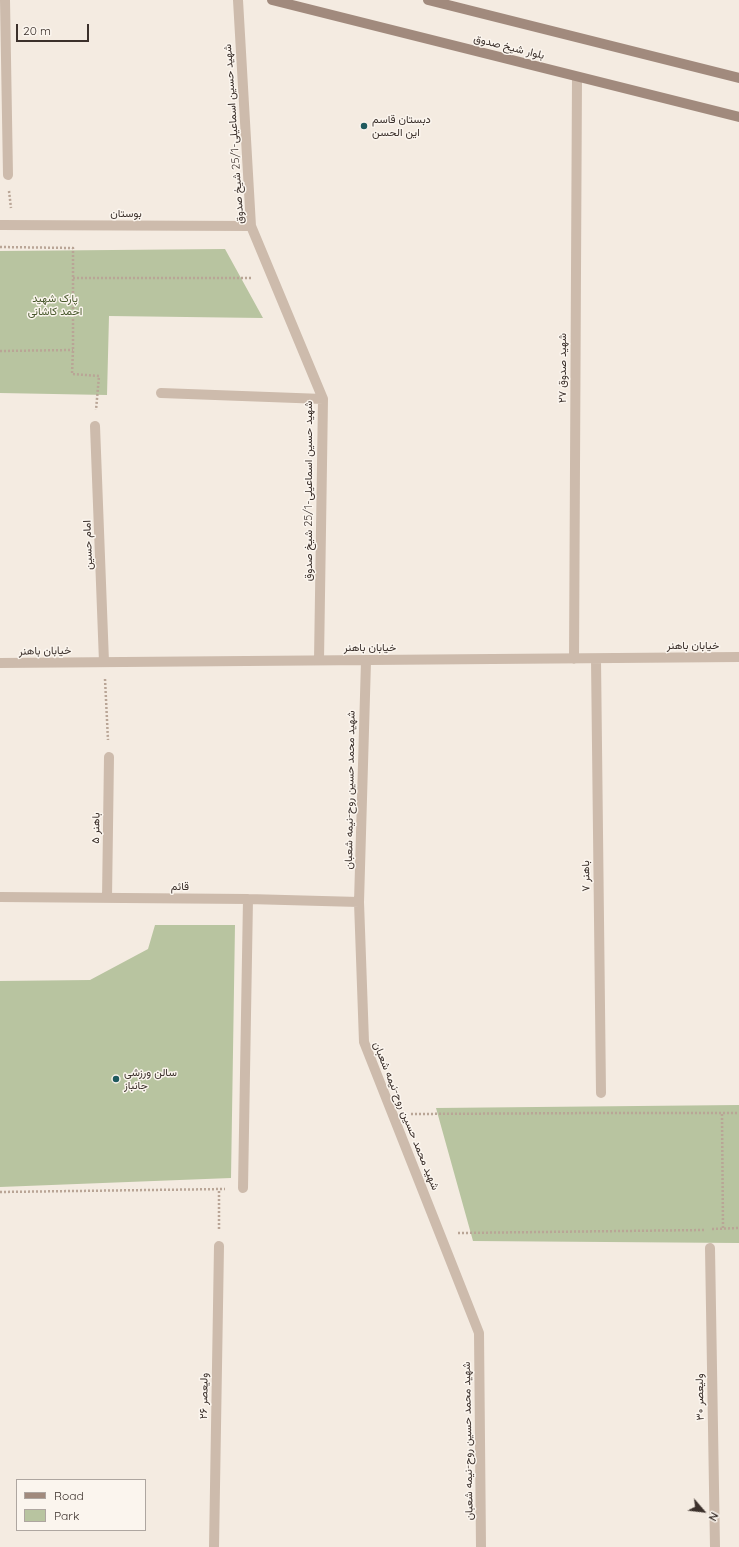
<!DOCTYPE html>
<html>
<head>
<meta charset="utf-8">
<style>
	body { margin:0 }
	#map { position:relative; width:739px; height:1547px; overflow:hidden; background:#f4ebe1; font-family:Quicksand,sans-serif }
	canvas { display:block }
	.legend { position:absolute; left:16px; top:1479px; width:130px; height:52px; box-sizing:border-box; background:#fbf5ee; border:1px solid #aea6a0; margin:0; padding:5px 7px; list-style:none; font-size:12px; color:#3b302b }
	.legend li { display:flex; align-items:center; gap:8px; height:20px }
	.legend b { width:20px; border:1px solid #aea6a0 }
	.north { position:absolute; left:683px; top:1491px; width:40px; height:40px; -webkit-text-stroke:3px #fbf5ee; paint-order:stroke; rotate:118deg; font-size:11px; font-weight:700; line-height:16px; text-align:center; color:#3b302b }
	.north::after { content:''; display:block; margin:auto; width:14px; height:18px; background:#3b302b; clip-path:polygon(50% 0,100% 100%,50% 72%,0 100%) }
	.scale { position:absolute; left:16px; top:24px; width:73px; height:18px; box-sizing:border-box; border:2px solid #3b302b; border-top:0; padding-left:5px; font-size:12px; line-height:14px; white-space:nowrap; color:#3b302b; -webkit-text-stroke:3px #fbf5ee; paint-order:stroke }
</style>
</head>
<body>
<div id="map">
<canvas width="739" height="1547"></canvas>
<ul class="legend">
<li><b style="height:5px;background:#a18a7d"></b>Road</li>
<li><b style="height:11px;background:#b8c4a0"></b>Park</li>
</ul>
<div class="north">N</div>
<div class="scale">20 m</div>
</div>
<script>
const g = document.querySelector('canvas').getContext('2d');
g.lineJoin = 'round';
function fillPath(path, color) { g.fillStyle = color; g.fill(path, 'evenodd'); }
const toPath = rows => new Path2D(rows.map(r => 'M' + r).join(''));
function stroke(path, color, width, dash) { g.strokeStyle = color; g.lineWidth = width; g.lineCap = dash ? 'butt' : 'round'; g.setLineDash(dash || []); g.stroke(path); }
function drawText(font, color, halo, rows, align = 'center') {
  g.font = font + ' Quicksand,Vazirmatn,sans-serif'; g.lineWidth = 3; g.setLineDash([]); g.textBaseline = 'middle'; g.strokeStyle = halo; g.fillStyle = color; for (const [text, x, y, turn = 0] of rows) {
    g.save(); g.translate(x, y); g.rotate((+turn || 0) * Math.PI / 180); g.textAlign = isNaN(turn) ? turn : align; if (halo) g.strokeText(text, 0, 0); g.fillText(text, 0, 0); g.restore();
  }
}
fillPath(toPath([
	[225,249,263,318,109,316,107,395,0,393,0,251],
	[155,925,235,925,231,1178,0,1187,0,981,90,980,148,949],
	[739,1105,739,1243,473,1241,436,1108]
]), '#b8c4a0');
stroke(toPath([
	[9,191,11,208],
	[0,247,73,248,73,350,72,374,99,376,96,410],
	[73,278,253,278],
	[0,351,73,350],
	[105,679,108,740],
	[411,1114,600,1113,739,1113],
	[722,1114,723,1228],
	[0,1192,225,1189],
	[219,1229,219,1189],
	[712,1229,739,1228],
	[458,1233,705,1230]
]), '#b9a596', 2.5, [2, 2]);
stroke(toPath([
	[5,0,8,175],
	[238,0,251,226,323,399,319,660],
	[0,225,251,226],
	[161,393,323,399],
	[95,426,104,662],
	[574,659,577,77],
	[596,659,601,1093],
	[366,661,359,902,364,1042,479,1333,481,1547],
	[0,663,739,657],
	[0,897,248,899,359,902],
	[107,898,109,757],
	[243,1188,248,899],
	[710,1248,715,1547],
	[214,1547,219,1246]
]), '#cdbbac', 10);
stroke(toPath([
	[272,0,739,117],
	[428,0,739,78]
]), '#a18a7d', 10);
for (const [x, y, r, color] of [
	[364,126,4,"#1f5a5e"],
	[116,1079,4,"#1f5a5e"]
]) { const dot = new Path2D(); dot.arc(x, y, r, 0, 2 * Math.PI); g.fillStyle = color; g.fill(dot); stroke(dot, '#fbf5ee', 1.5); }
drawText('11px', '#3b302b', '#fbf5ee', [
	["بلوار شیخ صدوق",509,47,14],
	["شهید حسین اسماعیلی-25/1 شیخ صدوق",234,134,-94],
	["بوستان",126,214],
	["شهید صدوق ۲۷",563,368,-90],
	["شهید حسین اسماعیلی-25/1 شیخ صدوق",309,491,-90],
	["امام حسین",88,545,-92],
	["خیابان باهنر",693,646],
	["خیابان باهنر",370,648],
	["خیابان باهنر",45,651,-1],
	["شهید محمد حسین روح-نیمه شعبان",350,790,-89],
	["باهنر ۵",96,828,-89],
	["باهنر ۷",586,876,-91],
	["قائم",180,887],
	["شهید محمد حسین روح-نیمه شعبان",406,1116,68],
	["ولیعصر ۲۶",204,1396,-89],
	["ولیعصر ۳۰",700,1397,-91],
	["شهید محمد حسین روح-نیمه شعبان",468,1441,-91]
]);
drawText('11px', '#3b302b', '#fbf5ee', [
	["دبستان قاسم",372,120],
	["این الحسن",372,133],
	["سالن ورزشی",124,1073],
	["جانباز",124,1086]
], 'left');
drawText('11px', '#4a5a2e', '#fbf5ee', [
	["پارک شهید",55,299],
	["احمد کاشانی",55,312]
]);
</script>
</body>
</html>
